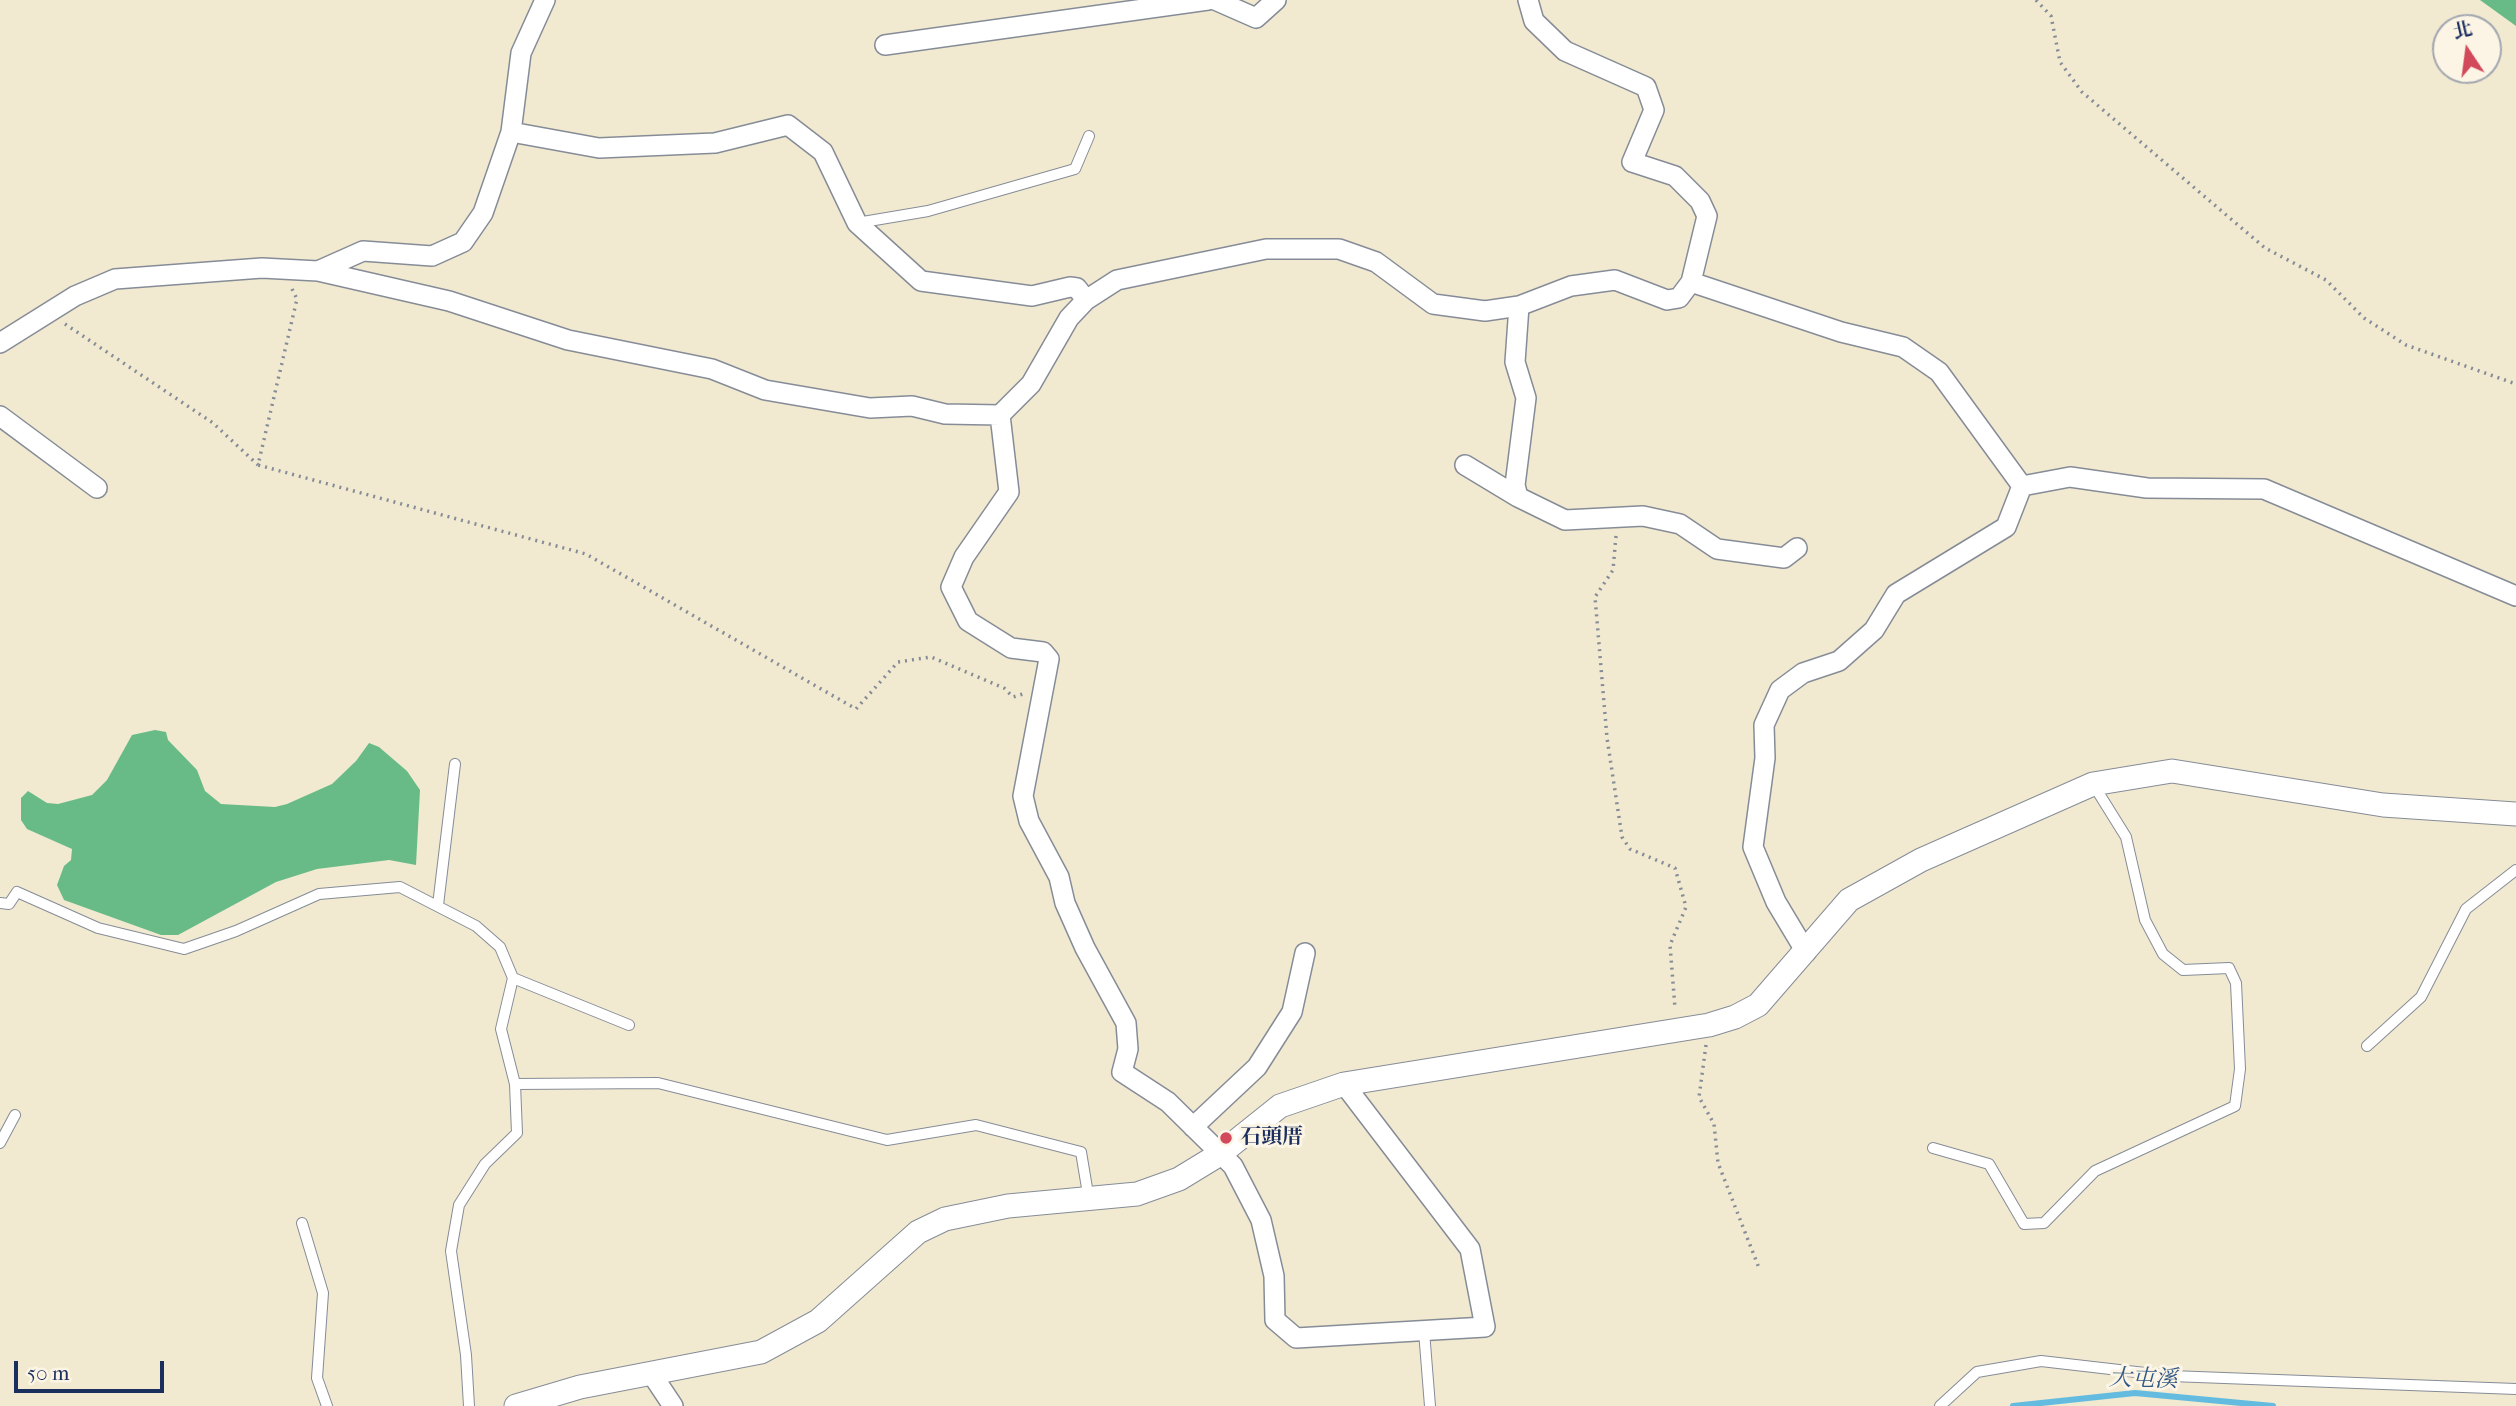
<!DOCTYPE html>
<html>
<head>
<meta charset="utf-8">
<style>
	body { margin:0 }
	#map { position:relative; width:2516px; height:1406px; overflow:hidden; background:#f1ead0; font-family:"IM FELL French Canon","Noto Serif TC",serif }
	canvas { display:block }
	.north { position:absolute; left:2432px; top:14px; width:70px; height:70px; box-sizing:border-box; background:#fcf5e5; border:2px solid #a2a6af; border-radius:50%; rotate:347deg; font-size:19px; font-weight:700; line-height:28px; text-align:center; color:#1b2f5e }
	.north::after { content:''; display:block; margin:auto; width:24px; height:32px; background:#d1495b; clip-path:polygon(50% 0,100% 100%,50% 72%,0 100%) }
	.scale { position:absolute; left:14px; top:1361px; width:150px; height:32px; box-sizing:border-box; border:4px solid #1b2f5e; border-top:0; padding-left:9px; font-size:21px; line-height:24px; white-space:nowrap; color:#1b2f5e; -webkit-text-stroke:5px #fcf5e5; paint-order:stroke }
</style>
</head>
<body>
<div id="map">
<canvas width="2516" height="1406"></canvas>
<div class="north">北</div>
<div class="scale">50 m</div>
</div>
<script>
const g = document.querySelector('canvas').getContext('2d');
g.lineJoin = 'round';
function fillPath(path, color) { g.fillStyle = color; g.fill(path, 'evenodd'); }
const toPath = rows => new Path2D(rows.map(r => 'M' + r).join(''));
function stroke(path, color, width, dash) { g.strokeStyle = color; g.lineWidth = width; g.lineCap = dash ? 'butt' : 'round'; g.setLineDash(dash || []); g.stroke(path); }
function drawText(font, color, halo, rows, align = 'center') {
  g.font = font + ' "IM FELL French Canon","Noto Serif TC",serif'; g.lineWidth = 6; g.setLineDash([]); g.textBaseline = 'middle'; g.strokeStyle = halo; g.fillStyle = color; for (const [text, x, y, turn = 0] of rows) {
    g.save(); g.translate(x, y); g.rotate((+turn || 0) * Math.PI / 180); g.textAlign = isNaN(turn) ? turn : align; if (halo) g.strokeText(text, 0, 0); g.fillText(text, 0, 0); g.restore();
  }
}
fillPath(toPath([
	[2480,0,2516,0,2516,26],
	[155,730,166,732,168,740,197,770,205,791,221,804,275,807,287,804,332,784,356,761,369,743,379,747,407,771,420,790,416,865,389,860,317,869,276,882,178,935,161,935,64,900,57,885,64,866,71,860,72,849,27,829,21,820,21,798,28,791,47,803,58,804,92,795,107,780,132,735]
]), '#68bb87');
stroke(toPath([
	[2013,1406,2135,1393,2273,1406]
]), '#63bce0', 6);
const service = toPath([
	[857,223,928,211,1075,169,1089,136],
	[0,903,9,904,17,892,98,928,184,949,236,931,319,894,400,887,476,926,500,947,513,978,501,1029,515,1084,517,1133,485,1164,459,1205,451,1251,466,1355,469,1406],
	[438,905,455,764],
	[513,978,629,1025],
	[2367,1046,2421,997,2466,909,2516,870],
	[515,1084,658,1083,887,1140,976,1125,1081,1152,1089,1200],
	[0,1143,15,1115],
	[1933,1148,1989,1164,2024,1224,2044,1223,2095,1171,2235,1106,2240,1069,2236,983,2229,968,2183,970,2163,954,2145,920,2126,837,2093,784],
	[302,1223,323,1293,317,1378,327,1406],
	[1424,1331,1430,1406],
	[1940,1406,1977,1372,2041,1361,2171,1376,2516,1389]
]);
const minor = toPath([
	[1215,0,1256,18,1276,0],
	[1528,0,1534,21,1565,51,1646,87,1654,110,1632,162,1675,176,1700,201,1707,216,1691,282],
	[885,45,1208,0],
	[511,132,599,148,715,143,788,125,823,152,857,223,921,281,1032,296,1070,287,1077,288,1086,300],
	[318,271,363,251,432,256,463,242,483,213,511,132,521,53,545,0],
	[1519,306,1515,362,1526,398,1515,485,1518,497,1565,520,1643,516,1680,524,1717,549,1784,558,1797,548],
	[0,343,75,296,115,279,262,268,318,271,449,301,568,340,712,369,765,390,870,408,912,406,945,414,1000,415,1031,384,1069,318,1086,300,1117,280,1266,249,1339,249,1376,262,1433,304,1485,311,1519,306,1571,286,1615,280,1667,300,1679,298,1691,282,1841,332,1903,347,1939,372,2022,486],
	[1000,415,1009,492,964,557,951,587,968,621,1011,648,1043,652,1049,659,1023,796,1029,821,1059,877,1065,903,1085,948,1126,1023,1128,1049,1122,1072,1168,1102,1233,1166,1261,1220,1274,1276,1275,1320,1296,1338,1485,1327,1470,1249,1344,1084],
	[0,416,97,488],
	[1465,465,1518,497],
	[1806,952,1776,902,1753,847,1765,758,1764,725,1780,690,1803,673,1839,661,1874,630,1896,594,2006,527,2022,486,2070,477,2147,488,2264,489,2516,596],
	[1193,1127,1257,1067,1292,1012,1305,953],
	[651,1373,673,1406]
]);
const tertiary = toPath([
	[516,1406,580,1387,761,1352,818,1321,918,1232,945,1219,1008,1206,1137,1194,1179,1179,1220,1154,1280,1106,1344,1084,1709,1025,1735,1017,1758,1005,1849,900,1921,860,2093,784,2172,771,2383,805,2516,814]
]);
stroke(service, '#868c97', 12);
stroke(minor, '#868c97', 22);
stroke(tertiary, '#868c97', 25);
stroke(toPath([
	[2036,0,2051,16,2060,62,2082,92,2265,248,2326,280,2364,318,2406,345,2516,384],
	[292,289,297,299,258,465,586,554,856,709,898,662,931,657,1004,688,1013,697,1023,694],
	[65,324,213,423,258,465],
	[1616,536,1613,570,1595,597,1607,738,1622,837,1630,849,1675,868,1686,907,1670,945,1675,1008],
	[1706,1045,1699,1097,1714,1124,1718,1163,1759,1268]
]), '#868c97', 3.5, [2, 5]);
stroke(service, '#fff', 10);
stroke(minor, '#fff', 19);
stroke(tertiary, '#fff', 23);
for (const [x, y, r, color] of [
	[1226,1138,7,"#d1495b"]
]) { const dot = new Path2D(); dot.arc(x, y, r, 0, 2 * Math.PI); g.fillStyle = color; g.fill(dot); stroke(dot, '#fcf5e5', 2.5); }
drawText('bold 21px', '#1b2f5e', '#fcf5e5', [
	["石頭厝",1240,1138]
], 'left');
drawText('italic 23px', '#315985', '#fcf5e5', [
	["大屯溪",2143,1380,1]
]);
</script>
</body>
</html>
